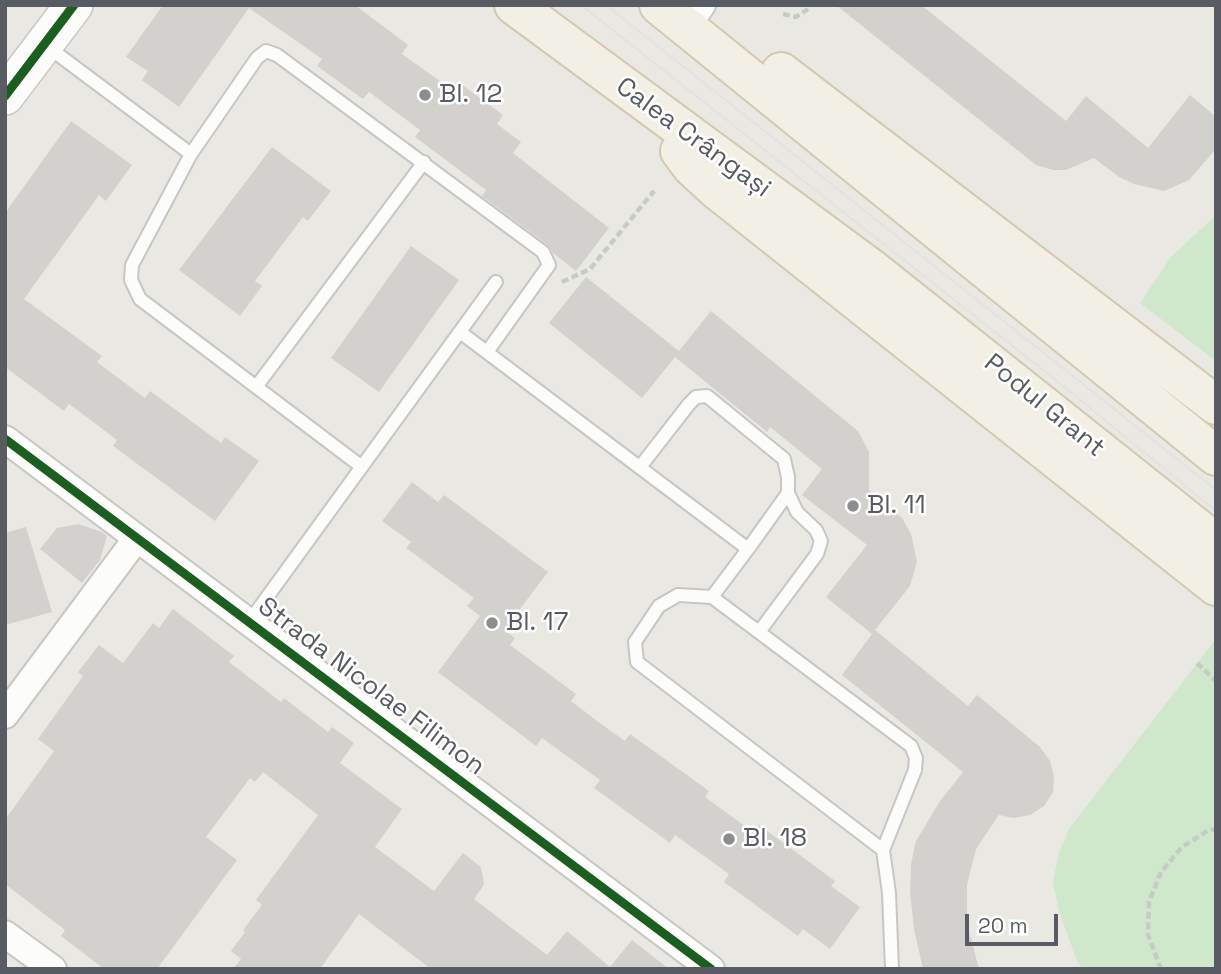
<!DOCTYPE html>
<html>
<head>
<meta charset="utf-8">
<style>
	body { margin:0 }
	#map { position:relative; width:1221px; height:974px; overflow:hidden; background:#eae8e2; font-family:"Space Grotesk",sans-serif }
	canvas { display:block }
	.frame { position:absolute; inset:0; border:7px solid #585c62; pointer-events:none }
	.scale { position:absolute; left:965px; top:914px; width:93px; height:32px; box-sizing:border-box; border:4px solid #585c62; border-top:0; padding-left:9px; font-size:21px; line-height:24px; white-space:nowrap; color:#585c62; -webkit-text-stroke:5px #fff; paint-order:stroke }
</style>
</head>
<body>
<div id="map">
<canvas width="1221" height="974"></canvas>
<div class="frame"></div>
<div class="scale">20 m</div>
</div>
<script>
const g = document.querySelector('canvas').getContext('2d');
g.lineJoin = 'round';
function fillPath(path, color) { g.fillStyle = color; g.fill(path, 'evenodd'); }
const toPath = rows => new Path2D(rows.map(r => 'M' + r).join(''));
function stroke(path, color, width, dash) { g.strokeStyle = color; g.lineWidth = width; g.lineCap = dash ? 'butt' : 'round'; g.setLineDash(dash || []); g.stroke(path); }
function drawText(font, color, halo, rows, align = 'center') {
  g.font = font + ' "Space Grotesk",sans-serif'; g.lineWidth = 5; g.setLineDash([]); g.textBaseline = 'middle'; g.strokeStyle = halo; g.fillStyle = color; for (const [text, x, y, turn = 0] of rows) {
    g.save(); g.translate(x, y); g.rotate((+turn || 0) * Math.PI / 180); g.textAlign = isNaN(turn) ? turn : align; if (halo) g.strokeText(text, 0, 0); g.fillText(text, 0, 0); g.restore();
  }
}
fillPath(toPath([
	[1216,215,1216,361,1140,303,1171,257],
	[1215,640,1216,969,1082,969,1077,961,1059,911,1053,882,1059,852,1069,829]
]), '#cfe7cb');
fillPath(toPath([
	[163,5,355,5,408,45,402,54,451,89,457,81,503,115,497,124,521,142,513,153,609,228,576,271,553,253,548,245,482,196,486,190,415,137,420,130,369,92,363,99,317,66,322,59,249,8,179,107,142,80,148,71,126,57],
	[836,5,921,5,1066,121,1086,96,1148,148,1190,95,1216,117,1216,149,1189,180,1164,191,1134,184,1119,177,1094,158,1066,170,1053,170,1036,165],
	[71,121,132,165,106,201,99,195,24,299,102,356,97,362,145,398,150,391,221,443,225,437,259,461,215,521,113,446,117,440,92,421,69,404,64,411,5,367,5,213],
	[272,147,331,191,308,221,303,217,255,281,262,286,240,316,179,270],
	[411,246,459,280,379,392,331,358],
	[586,277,679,351,711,311,858,431,869,452,869,490,902,518,911,534,917,562,910,586,875,630,968,706,977,695,1040,747,1050,761,1054,776,1053,792,1044,806,1030,815,1014,818,999,815,976,849,967,885,967,924,979,969,923,969,914,929,910,891,911,864,916,841,940,801,963,772,842,675,872,634,826,597,867,545,802,495,822,469,770,427,767,432,675,357,642,398,549,323],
	[412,482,438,502,444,495,548,572,504,630,515,638,510,645,576,694,571,701,601,724,625,741,630,734,709,791,705,797,754,833,759,825,835,881,831,886,860,907,830,949,803,929,798,936,724,882,729,874,675,835,670,843,594,788,600,780,542,738,536,746,438,672,480,616,467,606,474,598,406,548,411,542,382,521],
	[78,524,102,532,107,536,100,560,82,583,40,549,57,528],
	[26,527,52,612,5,625,5,533],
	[173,609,234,656,229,662,281,702,284,698,328,732,332,727,354,743,340,763,402,809,375,847,434,891,463,853,481,867,484,885,474,899,547,955,567,931,610,967,632,940,669,969,431,969,359,914,320,969,233,969,241,959,231,951,245,932,243,930,262,905,256,900,318,815,263,772,255,782,250,778,206,837,237,860,157,969,104,969,61,936,65,930,5,884,5,820,54,751,38,739,83,676,78,672,99,645,123,663,153,623,159,628]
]), '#d2d1cd');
const lane = toPath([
	[48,47,191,154],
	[460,332,748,549,712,597],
	[256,387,424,162],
	[362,467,140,299,131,280,132,265,191,154,257,58,266,51,277,55,543,252,549,265,487,352],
	[640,467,689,404,696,397,707,396,784,459,788,477,788,493,797,512,816,530,821,541,817,554,759,632],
	[748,549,788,493],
	[249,622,496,282],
	[883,850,637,662,635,642,659,606,678,595,712,597,911,746,916,758,915,770,883,850,889,893,892,969]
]);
const street = toPath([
	[686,26,702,5],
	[5,439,711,969],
	[5,715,137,538],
	[5,934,53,969]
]);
const secondary = toPath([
	[5,96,74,5]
]);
const primary = toPath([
	[514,5,873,270,1216,543],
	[659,5,1216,456],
	[781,72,1216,405],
	[680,151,692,167,716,189,1216,586]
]);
stroke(lane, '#c6c6c5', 16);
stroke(street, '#c6c6c5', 30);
stroke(secondary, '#c7c7c6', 40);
stroke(primary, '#d3c9ae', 42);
stroke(toPath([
	[783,14,796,17,808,9],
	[562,282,590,269,654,191],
	[1197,663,1216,681],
	[1161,969,1148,935,1149,902,1161,872,1182,847,1209,830,1216,829]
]), '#c5ccc8', 4.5, [7, 3.5]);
stroke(lane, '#fcfcfb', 12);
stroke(street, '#fcfcfb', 26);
stroke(secondary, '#fcfcfb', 37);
stroke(primary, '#f2f0e5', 38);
stroke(toPath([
	[581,5,1057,381,1216,511],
	[606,5,1216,490]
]), '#e2e2e1', 2);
stroke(toPath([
	[5,96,74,5],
	[5,439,711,969]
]), '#1b5e20', 9);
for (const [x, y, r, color] of [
	[425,95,7,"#8b8d8f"],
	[853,506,7,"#8b8d8f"],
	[492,623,7,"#8b8d8f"],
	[729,839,7,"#8b8d8f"]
]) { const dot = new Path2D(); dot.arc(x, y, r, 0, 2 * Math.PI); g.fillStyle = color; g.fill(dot); stroke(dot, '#fff', 2.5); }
drawText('26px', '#585c62', '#fff', [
	["Bl. 12",439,95],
	["Bl. 11",867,506],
	["Bl. 17",506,623],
	["Bl. 18",743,839]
], 'left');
drawText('26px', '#585c62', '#fff', [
	["Calea Crângași",693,138,36],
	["Podul Grant",1044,406,39],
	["Strada Nicolae Filimon",371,687,37]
]);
</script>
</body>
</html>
